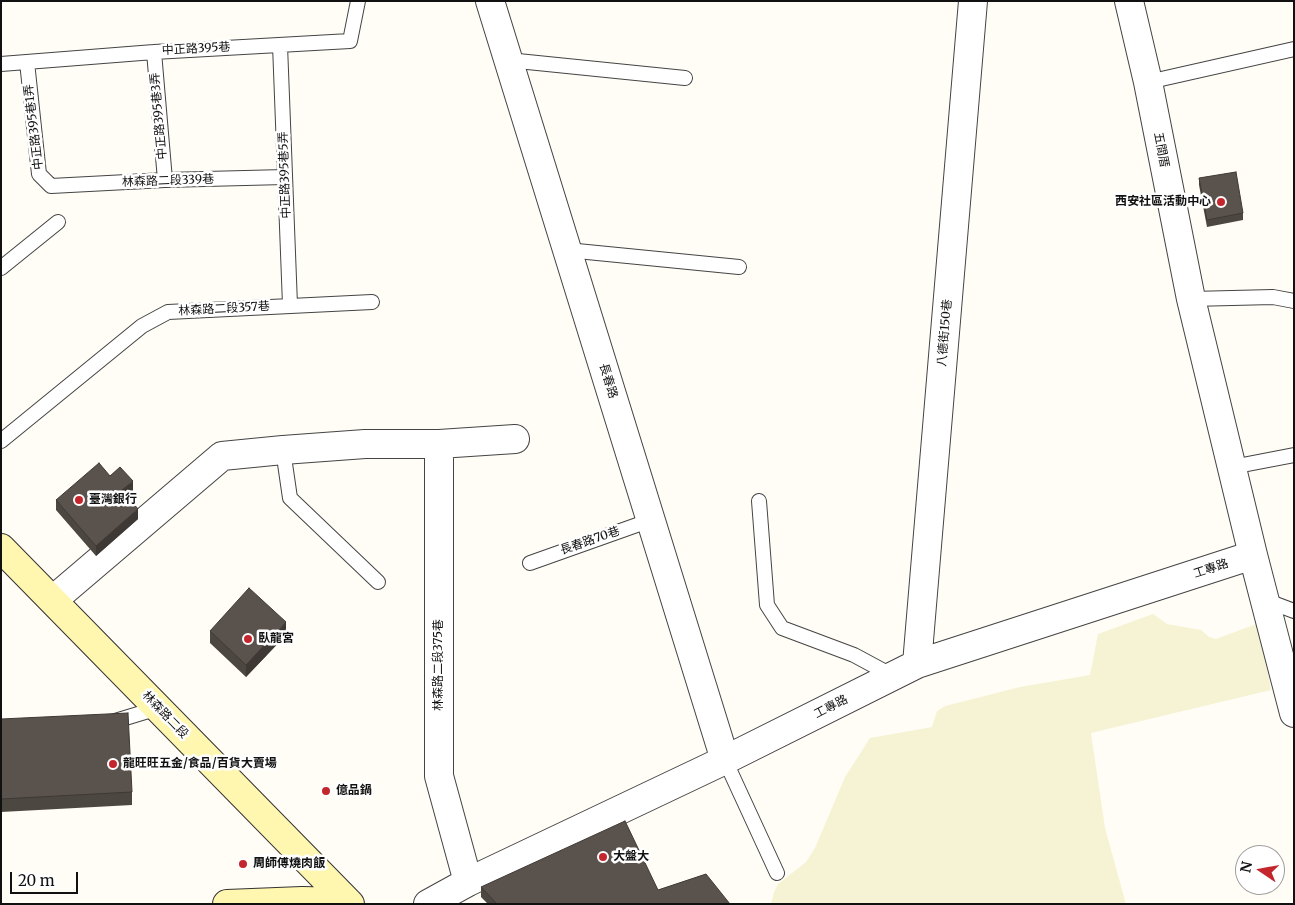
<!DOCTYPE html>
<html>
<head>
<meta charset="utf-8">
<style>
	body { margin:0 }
	#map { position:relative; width:1295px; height:905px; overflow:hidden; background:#fffdf5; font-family:Merriweather,serif }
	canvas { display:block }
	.frame { position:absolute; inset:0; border:2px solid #111; pointer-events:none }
	.north { position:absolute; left:1235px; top:845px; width:50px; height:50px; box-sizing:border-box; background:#fff; border:1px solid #a0a0a0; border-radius:50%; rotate:282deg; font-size:14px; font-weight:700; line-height:20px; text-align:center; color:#111 }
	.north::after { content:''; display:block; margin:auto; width:18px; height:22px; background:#c4262e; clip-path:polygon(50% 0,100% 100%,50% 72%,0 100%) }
	.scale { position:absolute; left:10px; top:872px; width:68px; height:22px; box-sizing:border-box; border:2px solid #111; border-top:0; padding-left:6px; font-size:15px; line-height:18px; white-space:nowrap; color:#111; -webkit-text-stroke:4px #fff; paint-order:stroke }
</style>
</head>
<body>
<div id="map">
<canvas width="1295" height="905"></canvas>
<div class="frame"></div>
<div class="north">N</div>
<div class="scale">20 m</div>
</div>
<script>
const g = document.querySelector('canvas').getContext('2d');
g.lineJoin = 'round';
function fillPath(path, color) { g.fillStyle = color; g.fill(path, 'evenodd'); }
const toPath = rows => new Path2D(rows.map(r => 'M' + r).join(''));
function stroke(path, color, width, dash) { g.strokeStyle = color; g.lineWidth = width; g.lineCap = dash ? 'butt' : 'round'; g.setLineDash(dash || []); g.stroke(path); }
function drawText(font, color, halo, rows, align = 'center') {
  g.font = font + ' Merriweather,"Noto Sans TC",serif'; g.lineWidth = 5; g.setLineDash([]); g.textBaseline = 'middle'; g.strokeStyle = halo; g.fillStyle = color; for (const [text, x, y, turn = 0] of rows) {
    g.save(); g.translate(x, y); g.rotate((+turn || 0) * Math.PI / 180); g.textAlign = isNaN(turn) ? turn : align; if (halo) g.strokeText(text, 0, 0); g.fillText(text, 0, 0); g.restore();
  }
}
fillPath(toPath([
	[1153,614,1167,624,1201,630,1209,637,1216,639,1259,623,1271,690,1091,733,1105,828,1126,904,771,904,774,892,778,884,806,862,815,848,845,777,870,738,932,727,937,711,945,706,1020,687,1090,675,1098,634]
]), '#f6f3d4');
const lane = toPath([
	[280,45,290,305],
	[154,52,165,180],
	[508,60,685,78],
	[27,62,39,174,51,186,165,180,285,177],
	[1,64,154,52,350,41,358,1],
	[1148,82,1294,49],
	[567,250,739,267],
	[1,268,58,222],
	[1191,299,1273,297,1294,301],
	[1,441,142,326,168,312,372,302],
	[283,450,290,498,378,582],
	[1232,467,1294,455],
	[759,501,767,605,782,628,854,655,893,676],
	[530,563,651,520],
	[1265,600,1294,611],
	[112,722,158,708],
	[725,760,777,873]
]);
const street = toPath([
	[490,1,725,760],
	[1129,1,1148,82,1191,299,1253,555,1294,713],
	[439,444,439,776,468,882],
	[53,600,222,456,283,450,365,444,439,444,515,439],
	[917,664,973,1],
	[428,904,468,882,725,760,917,664,1253,555]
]);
const secondary = toPath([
	[1,548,350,904],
	[227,904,302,901,348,902]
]);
stroke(lane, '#444', 16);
stroke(street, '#444', 30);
stroke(secondary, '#333', 30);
stroke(lane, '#fff', 14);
stroke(street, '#fff', 28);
stroke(secondary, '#fff6b0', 28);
fillPath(toPath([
	[1199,178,1243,213,1243,220,1207,227,1199,185],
	[110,476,133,491,127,496,138,519,96,556,56,510,56,500],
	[210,631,286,635,246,677,210,643],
	[1,719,132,792,132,805,1,812],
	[481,887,658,890,730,904,488,904,481,897]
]), '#4d4742');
fillPath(toPath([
	[133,481,133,491,122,500,122,490],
	[138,509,138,519,96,556,96,546],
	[286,622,286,635,246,677,246,665]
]), '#3f3936');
const building = toPath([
	[1236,172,1243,213,1207,220,1199,178,1236,172],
	[99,463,110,476,120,467,133,481,122,490,138,509,96,546,56,500,99,463],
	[249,588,286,622,246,665,210,631,249,588],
	[128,713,132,792,1,799,1,719,128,713],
	[625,821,658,890,706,874,730,904,497,904,481,887,625,821]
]);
fillPath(building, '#5a524d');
stroke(building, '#3f3936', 1);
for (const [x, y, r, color] of [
	[1221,202,5,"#c4262e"],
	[79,500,5,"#c4262e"],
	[248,639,5,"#c4262e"],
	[113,764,5,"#c4262e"],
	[326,791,5,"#c4262e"],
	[603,857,5,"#c4262e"],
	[243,864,5,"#c4262e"]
]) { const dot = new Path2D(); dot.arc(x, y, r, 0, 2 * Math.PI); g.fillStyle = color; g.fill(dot); stroke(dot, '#fff', 2); }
drawText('12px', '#111', '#fff', [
	["中正路395巷",196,49,-3],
	["中正路395巷3弄",159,116,-95],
	["中正路395巷1弄",34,127,-97],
	["五間厝",1161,150,79],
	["中正路395巷5弄",285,175,-92],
	["林森路二段339巷",168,181,-2],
	["林森路二段357巷",224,309,-3],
	["八德街150巷",945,333,-85],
	["長春路",608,381,73],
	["長春路70巷",590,541,-19],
	["工專路",1211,569,-18],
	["林森路二段375巷",439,665,-90],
	["工專路",831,707,-27],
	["林森路二段",165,715,46]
]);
drawText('bold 12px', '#111', '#fff', [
	["西安社區活動中心",1211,202,"right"],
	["臺灣銀行",89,500],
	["臥龍宮",258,639],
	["龍旺旺五金/食品/百貨大賣場",123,764],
	["億品鍋",336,791],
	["大盤大",613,857],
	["周師傅燒肉飯",253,864]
], 'left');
</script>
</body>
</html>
